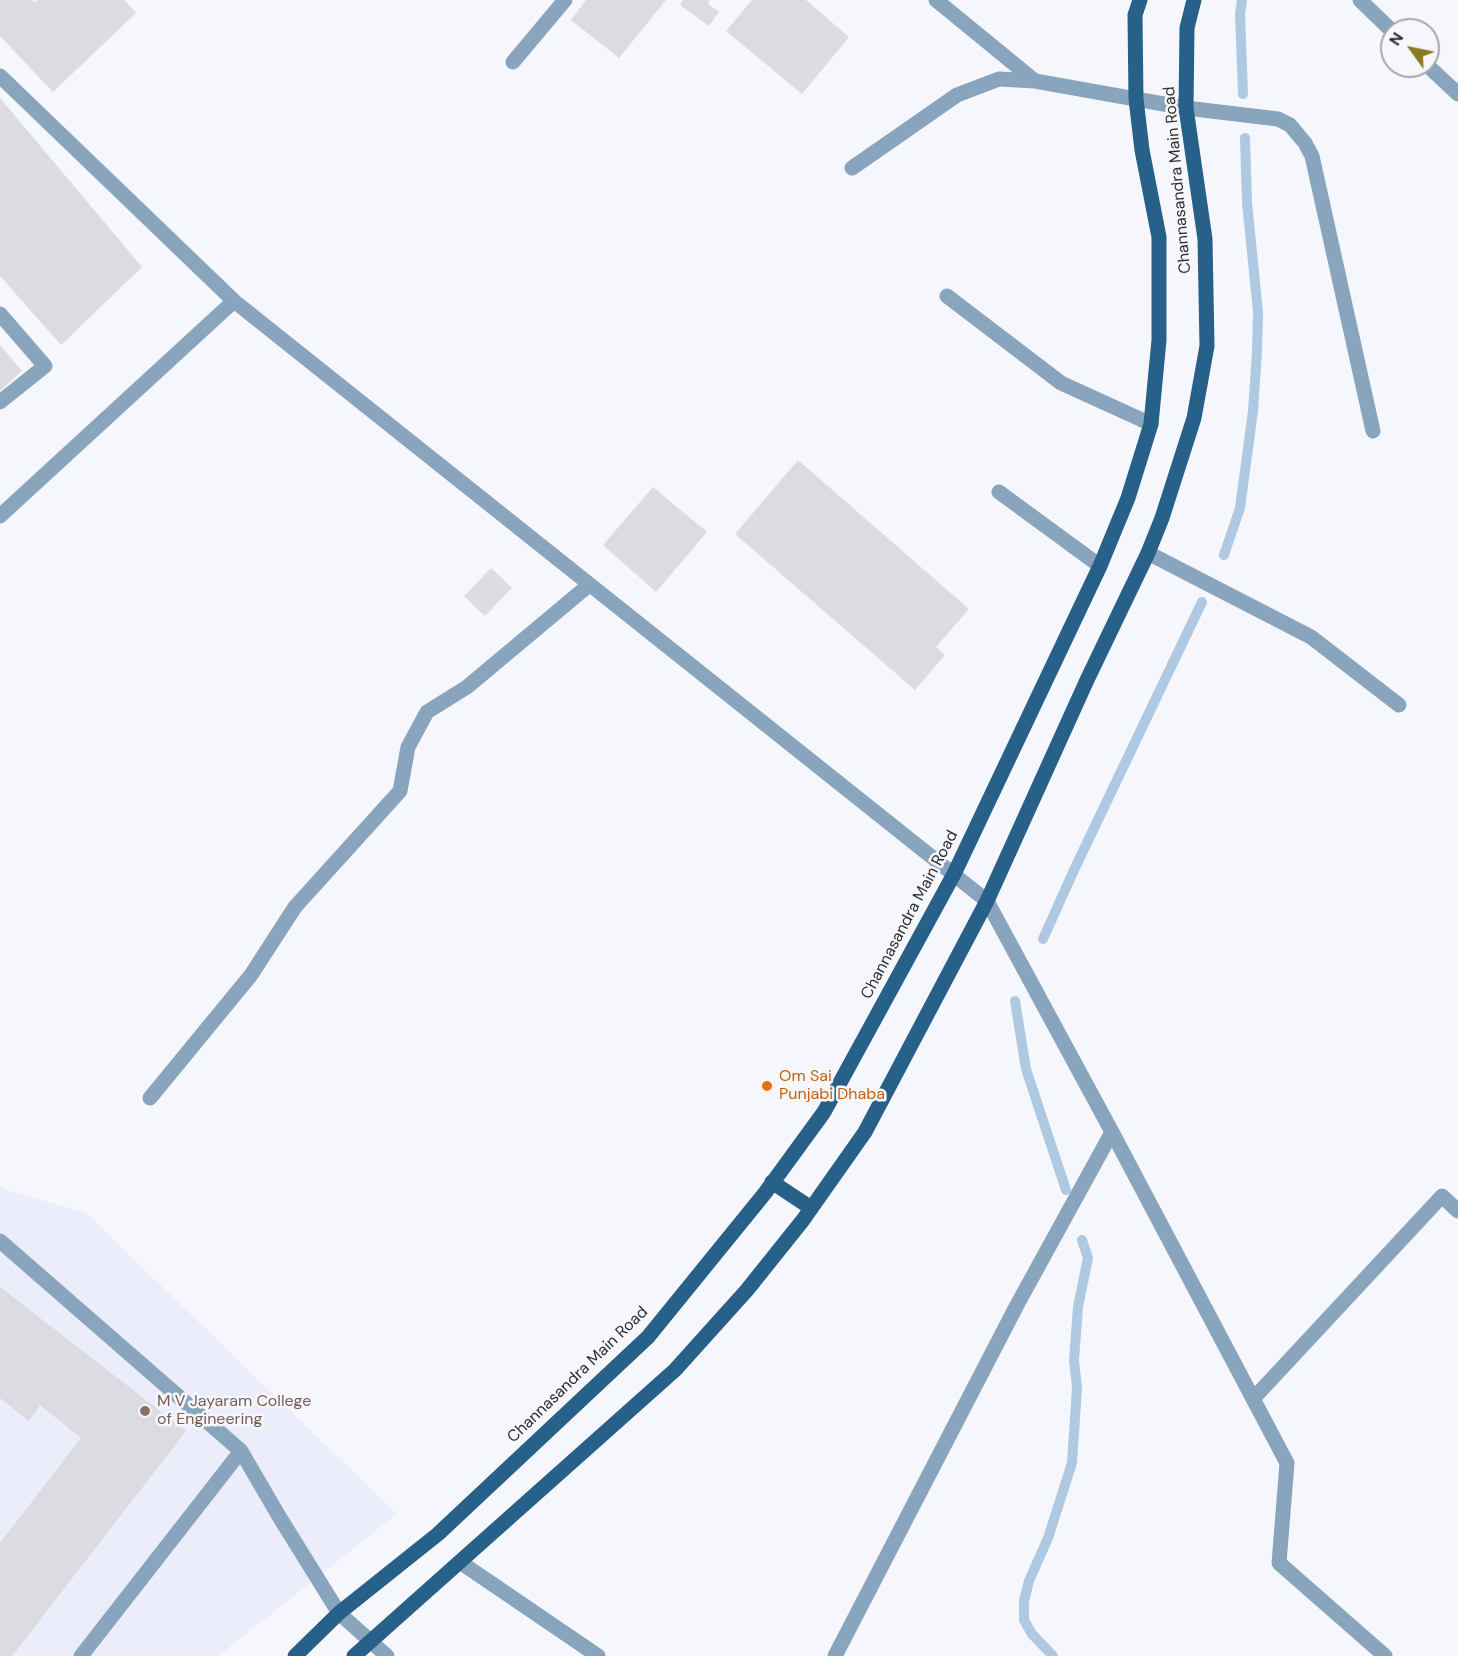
<!DOCTYPE html>
<html>
<head>
<meta charset="utf-8">
<style>
	body { margin:0 }
	#map { position:relative; width:1458px; height:1656px; overflow:hidden; background:#f6f7fd; font-family:"DM Sans",sans-serif }
	canvas { display:block }
	.north { position:absolute; left:1380px; top:18px; width:60px; height:60px; box-sizing:border-box; background:#f6f7fd; border:2px solid #a6a7ab; border-radius:50%; rotate:303deg; font-size:16px; font-weight:700; line-height:24px; text-align:center; color:#2f2f31 }
	.north::after { content:''; display:block; margin:auto; width:21px; height:27px; background:#8a7b20; clip-path:polygon(50% 0,100% 100%,50% 72%,0 100%) }
</style>
</head>
<body>
<div id="map">
<canvas width="1458" height="1656"></canvas>
<div class="north">N</div>
</div>
<script>
const g = document.querySelector('canvas').getContext('2d');
g.lineJoin = 'round';
function fillPath(path, color) { g.fillStyle = color; g.fill(path, 'evenodd'); }
const toPath = rows => new Path2D(rows.map(r => 'M' + r).join(''));
function stroke(path, color, width, dash) { g.strokeStyle = color; g.lineWidth = width; g.lineCap = dash ? 'butt' : 'round'; g.setLineDash(dash || []); g.stroke(path); }
function drawText(font, color, halo, rows, align = 'center') {
  g.font = font + ' "DM Sans",sans-serif'; g.lineWidth = 5; g.setLineDash([]); g.textBaseline = 'middle'; g.strokeStyle = halo; g.fillStyle = color; for (const [text, x, y, turn = 0] of rows) {
    g.save(); g.translate(x, y); g.rotate((+turn || 0) * Math.PI / 180); g.textAlign = isNaN(turn) ? turn : align; if (halo) g.strokeText(text, 0, 0); g.fillText(text, 0, 0); g.restore();
  }
}
fillPath(toPath([
	[0,1186,4,1189,86,1213,397,1514,218,1656,0,1656]
]), '#ebedfb');
stroke(toPath([
	[1242,0,1240,14,1243,94],
	[1224,555,1240,508,1253,411,1257,352,1258,312,1247,203,1245,138],
	[1043,939,1074,870,1202,602],
	[1015,1001,1026,1069,1066,1190],
	[1053,1656,1032,1634,1024,1620,1024,1601,1029,1581,1048,1538,1072,1463,1077,1388,1074,1360,1078,1307,1088,1258,1082,1240]
]), '#b0c9e2', 10);
fillPath(toPath([
	[0,0,32,0,35,2,37,0,124,0,136,13,53,92,0,36],
	[586,0,666,0,619,58,571,20],
	[683,0,710,0,708,4,719,12,709,26,680,5],
	[752,0,806,0,849,37,802,94,726,31],
	[0,98,142,267,61,345,0,276],
	[0,345,22,371,0,391],
	[798,460,969,609,936,647,945,655,915,690,735,534],
	[653,487,707,532,656,592,603,545],
	[491,568,512,588,485,616,464,596],
	[0,1287,186,1431,12,1656,0,1656,0,1543,81,1438,40,1405,29,1421,0,1398]
]), '#dcdbe1');
stroke(toPath([
	[936,0,1035,81],
	[1360,0,1392,31],
	[513,62,565,0],
	[1428,66,1458,94],
	[0,76,234,301,987,901,1112,1132,1017,1305,835,1656],
	[852,168,957,95,999,79,1035,81,1186,108,1278,119,1290,125,1305,143,1312,156,1373,431],
	[947,296,1061,383,1151,424],
	[0,314,45,366,0,402],
	[999,492,1100,566],
	[0,516,234,301],
	[1148,553,1311,637,1399,705],
	[150,1098,251,975,295,907,400,791,408,747,427,712,467,687,589,585],
	[1112,1132,1287,1463,1279,1563,1385,1656],
	[0,1241,241,1451,280,1518,339,1613,387,1656],
	[1253,1399,1442,1196,1458,1211],
	[460,1562,598,1656],
	[81,1656,241,1451]
]), '#88a5bd', 15);
stroke(toPath([
	[772,1182,811,1208],
	[295,1656,339,1613,438,1534,648,1337,765,1193,824,1112,954,874,1100,566,1128,498,1151,424,1159,340,1159,237,1142,150,1136,99,1135,15,1140,0],
	[354,1656,675,1370,747,1290,803,1220,865,1132,987,901,1087,680,1148,553,1162,518,1194,418,1207,346,1205,239,1186,108,1187,28,1194,0]
]), '#276089', 15);
for (const [x, y, r, color] of [
	[767,1086,6,"#e8710a"],
	[145,1411,6,"#8d6e63"]
]) { const dot = new Path2D(); dot.arc(x, y, r, 0, 2 * Math.PI); g.fillStyle = color; g.fill(dot); stroke(dot, '#f6f7fd', 2); }
drawText('16px', '#2f2f31', '#f6f7fd', [
	["Channasandra Main Road",1178,180,-95],
	["Channasandra Main Road",910,915,-62],
	["Channasandra Main Road",578,1375,-44]
]);
drawText('16px', '#c56008', '#f6f7fd', [
	["Om Sai",779,1077],
	["Punjabi Dhaba",779,1095]
], 'left');
drawText('16px', '#785e54', '#f6f7fd', [
	["M V Jayaram College",157,1402],
	["of Engineering",157,1420]
], 'left');
</script>
</body>
</html>
